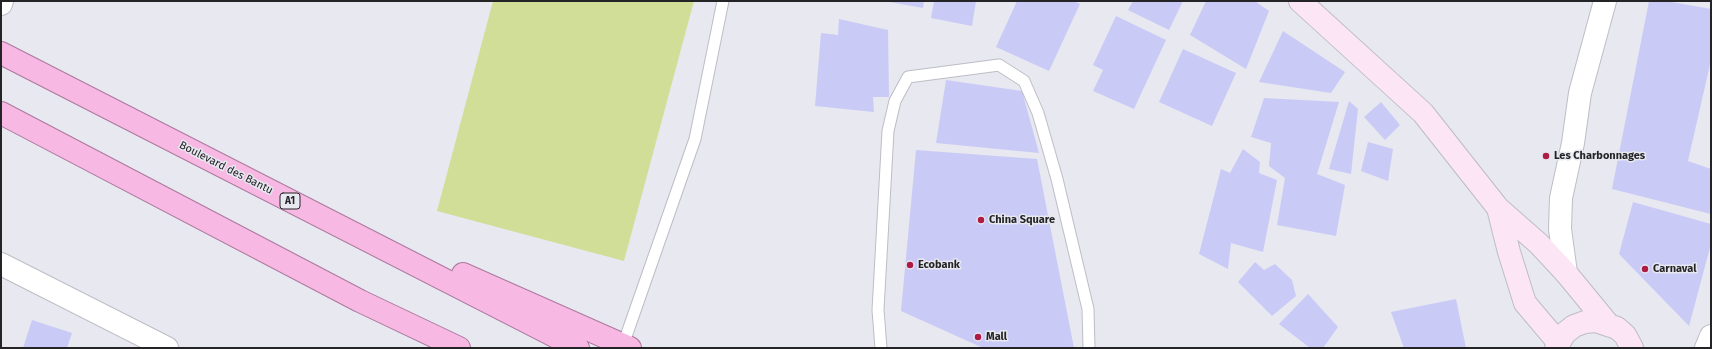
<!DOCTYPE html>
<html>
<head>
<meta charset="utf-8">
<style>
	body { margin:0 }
	#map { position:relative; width:1712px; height:349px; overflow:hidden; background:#e7e8f0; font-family:"Fira Sans",sans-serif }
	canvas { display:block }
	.frame { position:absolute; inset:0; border:2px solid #242427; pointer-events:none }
</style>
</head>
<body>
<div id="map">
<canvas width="1712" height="349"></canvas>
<div class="frame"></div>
</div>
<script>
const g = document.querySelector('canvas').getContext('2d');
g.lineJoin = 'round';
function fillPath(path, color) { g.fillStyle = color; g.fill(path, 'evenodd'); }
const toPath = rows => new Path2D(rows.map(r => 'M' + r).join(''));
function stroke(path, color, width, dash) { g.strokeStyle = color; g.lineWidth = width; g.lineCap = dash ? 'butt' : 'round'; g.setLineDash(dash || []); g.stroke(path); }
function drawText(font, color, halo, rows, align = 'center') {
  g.font = font + ' "Fira Sans",sans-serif'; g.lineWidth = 3; g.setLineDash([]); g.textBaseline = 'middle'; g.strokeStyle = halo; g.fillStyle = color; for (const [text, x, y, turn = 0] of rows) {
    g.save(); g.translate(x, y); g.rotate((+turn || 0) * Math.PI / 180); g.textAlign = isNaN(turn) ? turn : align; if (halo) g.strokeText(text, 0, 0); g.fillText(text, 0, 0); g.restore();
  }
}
fillPath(toPath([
	[493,1,694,1,624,261,437,211]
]), '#d1de98');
fillPath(toPath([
	[884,1,924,1,923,8],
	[934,1,976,1,972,26,931,18],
	[1017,1,1074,1,1080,4,1049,71,996,47],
	[1133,1,1183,1,1169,30,1128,10],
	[1206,1,1255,1,1269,11,1246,69,1190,35],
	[1649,1,1666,1,1711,9,1711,60,1688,161,1711,169,1711,214,1612,189],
	[1116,16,1166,40,1134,109,1093,91,1103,70,1093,65],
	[839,19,888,30,889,97,873,97,874,112,815,106,821,33,838,35],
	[1283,31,1345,72,1331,93,1259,82],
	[1183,49,1236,73,1212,126,1159,102],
	[946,80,1022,91,1039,153,936,143],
	[1264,98,1339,102,1317,174,1345,185,1336,236,1277,225,1285,178,1269,166,1271,143,1251,137],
	[1349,101,1358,109,1351,174,1329,169],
	[1381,102,1400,125,1385,140,1364,117],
	[1368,142,1393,149,1388,181,1361,171],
	[1243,149,1260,162,1259,173,1277,180,1263,252,1231,243,1228,269,1199,254,1221,169,1230,173],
	[916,150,1037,159,1074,348,983,348,901,311],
	[1633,202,1711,224,1711,244,1689,326,1619,254],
	[1255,262,1264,270,1275,264,1292,280,1296,296,1272,316,1238,282],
	[1308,294,1338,327,1323,348,1310,348,1279,324],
	[1456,299,1466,348,1404,348,1391,312],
	[32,320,72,333,67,348,23,348]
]), '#cacaf7');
const service = toPath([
	[623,345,695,139,723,1],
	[881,348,878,310,888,131,895,101,908,77,999,65,1024,81,1038,113,1057,179,1088,309,1089,348]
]);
const minor = toPath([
	[1,4,2,1],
	[1,264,167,348],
	[1706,348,1711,336]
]);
const tertiary = toPath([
	[1566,273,1560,229,1561,198,1573,143,1580,93,1605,1]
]);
const secondary = toPath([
	[1300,1,1423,113,1498,208,1539,244,1566,273,1608,324],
	[1498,208,1509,252,1525,303,1558,342],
	[1556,348,1565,333,1574,326,1585,322,1596,321,1617,328,1625,335,1632,348]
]);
const trunk = toPath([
	[1,53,578,348],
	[1,113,360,301,459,348],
	[463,274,630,348]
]);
stroke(service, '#bdbdc6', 13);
stroke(minor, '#bdbdc6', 24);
stroke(tertiary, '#bdbdc6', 24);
stroke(secondary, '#bdbdc6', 24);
stroke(trunk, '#ac799d', 24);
stroke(service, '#fff', 11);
stroke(minor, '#fff', 22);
stroke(tertiary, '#fff', 22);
stroke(secondary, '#fce5f4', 22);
stroke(trunk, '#f7b8e3', 22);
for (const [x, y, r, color] of [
	[1546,156,4,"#ae1b44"],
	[981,220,4,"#ae1b44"],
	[910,265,4,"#ae1b44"],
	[1645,269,4,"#ae1b44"],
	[978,337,4,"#ae1b44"]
]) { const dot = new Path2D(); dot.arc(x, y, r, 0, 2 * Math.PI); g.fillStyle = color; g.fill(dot); stroke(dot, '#e7e8f0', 1.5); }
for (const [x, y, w] of [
	[290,201,20]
]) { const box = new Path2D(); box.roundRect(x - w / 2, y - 8, w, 16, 3); g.fillStyle = '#e7e8f0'; g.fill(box); stroke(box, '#242427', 1); }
drawText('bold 10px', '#242427', null, [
	["A1",290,201]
]);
drawText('bold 11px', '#242427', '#e7e8f0', [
	["Les Charbonnages",1554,156],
	["China Square",989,220],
	["Ecobank",918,265],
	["Carnaval",1653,269],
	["Mall",986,337]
], 'left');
drawText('11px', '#242427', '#e7e8f0', [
	["Boulevard des Bantu",226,168,27]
]);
</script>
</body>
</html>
